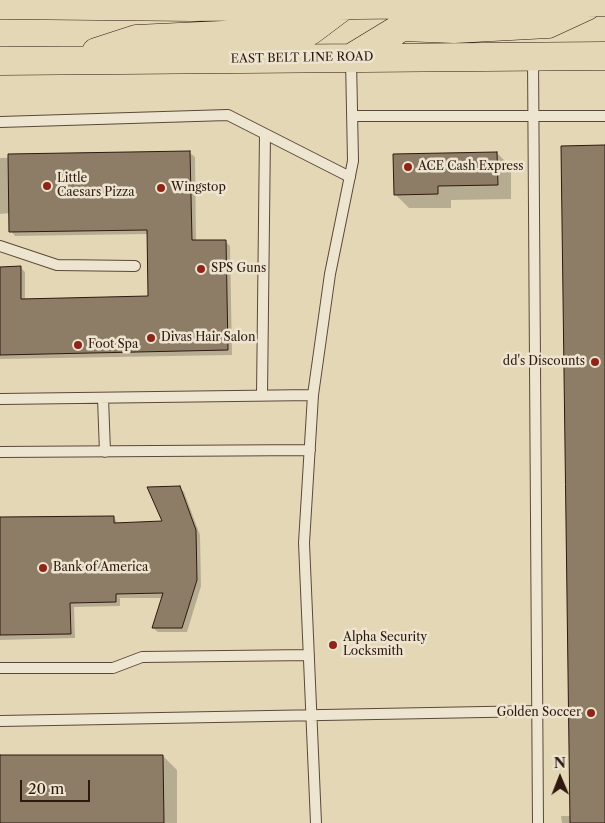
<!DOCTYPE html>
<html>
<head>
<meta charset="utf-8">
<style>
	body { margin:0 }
	#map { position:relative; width:605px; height:823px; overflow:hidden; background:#e4d7b6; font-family:"Libre Caslon Text",serif }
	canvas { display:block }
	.north { position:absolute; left:535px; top:753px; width:50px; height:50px; -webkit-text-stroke:4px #ede5d0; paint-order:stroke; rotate:359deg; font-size:14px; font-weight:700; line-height:20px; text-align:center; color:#2f190f }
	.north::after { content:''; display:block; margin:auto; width:18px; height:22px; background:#2f190f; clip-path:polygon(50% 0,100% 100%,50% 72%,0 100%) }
	.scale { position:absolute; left:20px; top:780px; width:70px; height:22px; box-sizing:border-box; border:2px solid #2f190f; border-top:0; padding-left:6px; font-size:15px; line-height:18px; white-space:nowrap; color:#2f190f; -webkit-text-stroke:4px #ede5d0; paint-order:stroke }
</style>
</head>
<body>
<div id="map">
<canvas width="605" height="823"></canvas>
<div class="north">N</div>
<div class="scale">20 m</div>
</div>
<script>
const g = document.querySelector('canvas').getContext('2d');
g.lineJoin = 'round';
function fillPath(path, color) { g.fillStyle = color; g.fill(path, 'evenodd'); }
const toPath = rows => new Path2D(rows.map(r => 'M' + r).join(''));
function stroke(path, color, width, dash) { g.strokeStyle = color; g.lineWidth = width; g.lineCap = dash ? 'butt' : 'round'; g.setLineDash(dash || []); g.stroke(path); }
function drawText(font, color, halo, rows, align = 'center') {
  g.font = font + ' "Libre Caslon Text",serif'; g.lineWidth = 5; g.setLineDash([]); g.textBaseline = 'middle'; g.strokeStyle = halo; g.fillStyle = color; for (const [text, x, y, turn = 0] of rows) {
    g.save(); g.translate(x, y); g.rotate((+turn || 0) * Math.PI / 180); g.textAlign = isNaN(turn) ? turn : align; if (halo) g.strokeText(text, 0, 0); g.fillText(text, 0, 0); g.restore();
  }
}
fillPath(toPath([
	[605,146,605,823,562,823,561,816,572,816],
	[190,153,195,157,196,242,225,241,230,246,232,355,0,359,0,268,20,267,25,272,25,300,150,297,148,234,15,236,11,231,10,213,0,214,0,158],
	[497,153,511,167,511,199,451,200,451,208,409,208,395,194],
	[179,487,184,492,200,535,201,586,187,632,158,632,153,628,163,598,120,598,120,606,74,607,75,638,0,640,0,519,114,517,118,524,164,523],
	[163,756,177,770,177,823,0,823,0,757]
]), '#0003');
const building = toPath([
	[605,145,605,823,570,823,561,146,605,145],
	[190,151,192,240,226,240,228,350,0,355,0,267,21,266,21,299,148,296,147,230,9,232,8,154,190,151],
	[497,152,498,185,438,186,438,194,394,195,393,154,497,152],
	[180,486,196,530,197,580,182,628,152,628,163,593,116,594,116,602,70,603,71,634,0,635,0,517,114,516,114,523,162,521,147,487,180,486],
	[0,755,163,755,164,823,0,823,0,755]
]);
fillPath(building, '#8d7c66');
stroke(building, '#2f190f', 1);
const service = toPath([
	[533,57,538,823],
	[352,116,605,116],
	[0,122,228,115,350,177],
	[0,246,57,265,135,266],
	[262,395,265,134],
	[103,398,105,452],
	[0,399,313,395],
	[0,452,310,450],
	[0,668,113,668,142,657,309,655],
	[0,721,538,711],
	[316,823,304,543,313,395,330,274,353,161,351,59]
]);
const primary = toPath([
	[0,5,193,7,605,2],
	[96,52,136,39,310,31,346,4],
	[351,58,402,27,454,29,548,24,587,6],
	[0,61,605,56]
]);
stroke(service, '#5c4839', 12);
stroke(primary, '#2f190f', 29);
stroke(service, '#ede5d0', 10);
stroke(primary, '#e4d7b6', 28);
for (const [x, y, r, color] of [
	[408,167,5,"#8f2418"],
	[47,186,5,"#8f2418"],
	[161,188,5,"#8f2418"],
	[201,269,5,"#8f2418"],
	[151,338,5,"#8f2418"],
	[78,345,5,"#8f2418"],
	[595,362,5,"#8f2418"],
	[43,568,5,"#8f2418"],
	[333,645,5,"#8f2418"],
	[591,713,5,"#8f2418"]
]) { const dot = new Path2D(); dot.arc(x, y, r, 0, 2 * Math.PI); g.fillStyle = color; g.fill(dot); stroke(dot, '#ede5d0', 2); }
drawText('12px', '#2f190f', '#ede5d0', [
	["EAST BELT LINE ROAD",302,58,-1]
]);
drawText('12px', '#2f190f', '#ede5d0', [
	["ACE Cash Express",418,167],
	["Little",57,179],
	["Caesars Pizza",57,193],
	["Wingstop",171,188],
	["SPS Guns",211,269],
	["Divas Hair Salon",161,338],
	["Foot Spa",88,345],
	["dd's Discounts",585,362,"right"],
	["Bank of America",53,568],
	["Alpha Security",343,638],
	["Locksmith",343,652],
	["Golden Soccer",581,713,"right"]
], 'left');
</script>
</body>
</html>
